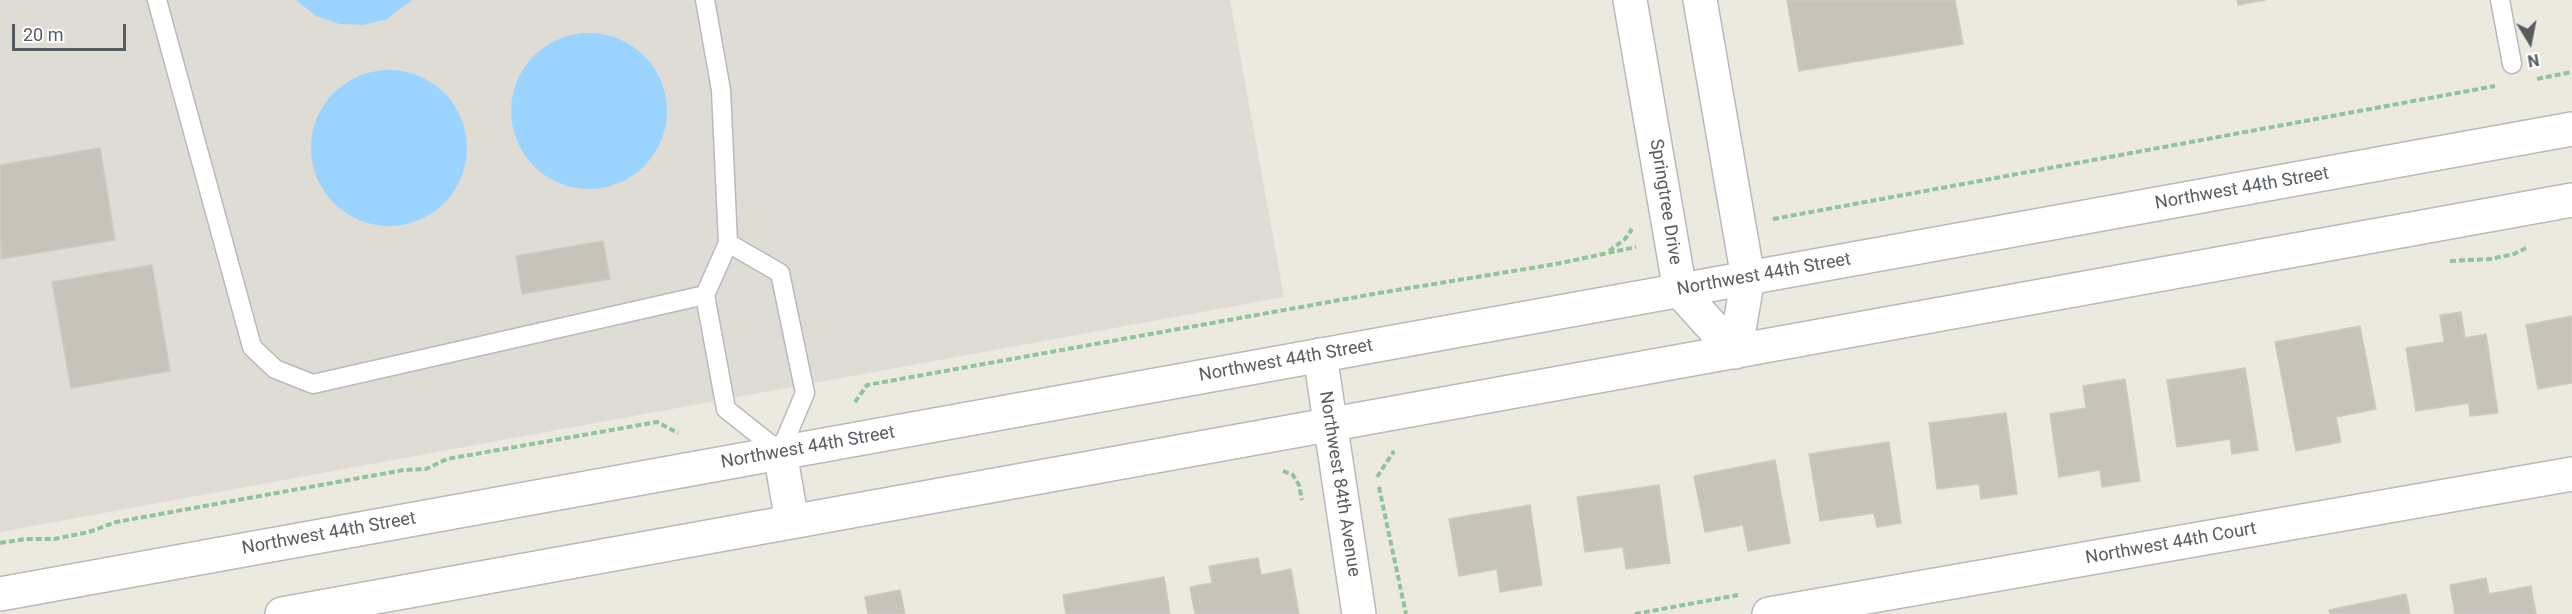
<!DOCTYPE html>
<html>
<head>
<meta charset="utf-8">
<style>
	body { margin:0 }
	#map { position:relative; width:2572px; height:614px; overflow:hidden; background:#ece9de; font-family:Roboto,sans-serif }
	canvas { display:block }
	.north { position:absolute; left:2500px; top:12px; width:60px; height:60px; -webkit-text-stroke:4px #fff; paint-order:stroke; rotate:170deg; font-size:16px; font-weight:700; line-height:24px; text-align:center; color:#575c61 }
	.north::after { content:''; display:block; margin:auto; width:21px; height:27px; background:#575c61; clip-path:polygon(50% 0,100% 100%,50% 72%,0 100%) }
	.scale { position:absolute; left:12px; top:24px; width:114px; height:27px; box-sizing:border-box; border:3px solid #575c61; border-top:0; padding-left:8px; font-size:18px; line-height:21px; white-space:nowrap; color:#575c61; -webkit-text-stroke:4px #fff; paint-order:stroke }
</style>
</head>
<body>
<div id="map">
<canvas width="2572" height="614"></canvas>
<div class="north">N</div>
<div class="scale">20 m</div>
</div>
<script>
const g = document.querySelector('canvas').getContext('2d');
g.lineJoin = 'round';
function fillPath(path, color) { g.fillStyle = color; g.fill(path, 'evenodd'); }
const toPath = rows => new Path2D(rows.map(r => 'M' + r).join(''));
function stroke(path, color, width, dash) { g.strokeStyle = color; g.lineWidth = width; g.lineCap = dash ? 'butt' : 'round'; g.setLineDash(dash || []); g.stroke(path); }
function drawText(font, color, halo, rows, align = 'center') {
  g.font = font + ' Roboto,sans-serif'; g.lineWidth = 4.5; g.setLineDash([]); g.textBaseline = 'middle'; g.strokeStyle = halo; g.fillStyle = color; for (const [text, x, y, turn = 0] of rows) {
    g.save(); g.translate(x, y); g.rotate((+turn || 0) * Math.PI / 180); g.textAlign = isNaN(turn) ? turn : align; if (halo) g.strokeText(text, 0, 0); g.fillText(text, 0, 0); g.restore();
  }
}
fillPath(toPath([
	[0,0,1230,0,1284,297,0,532]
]), '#dfdcd6');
fillPath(toPath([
	[296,0,412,0,387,19,363,25,339,24,316,16],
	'511 111a78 78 0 1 1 156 0a78 78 0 1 1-156 0Z',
	'311 148a78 78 0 1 1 156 0a78 78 0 1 1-156 0Z'
]), '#9bd5ff');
const building = toPath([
	[1787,0,1955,0,1963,44,1799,71,1787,0],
	[2237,0,2265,0,2238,5,2237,0],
	[100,148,115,240,1,259,0,165,100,148],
	[603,241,610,279,522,294,516,256,603,241],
	[152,265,170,371,71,388,52,282,152,265],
	[2461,312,2465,338,2486,334,2498,413,2470,416,2469,403,2416,411,2406,348,2444,342,2440,315,2461,312],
	[2572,316,2572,383,2538,389,2526,325,2572,316],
	[2360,326,2376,409,2336,417,2341,442,2296,451,2275,342,2360,326],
	[2245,368,2258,450,2232,454,2230,439,2177,447,2167,380,2245,368],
	[2125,379,2140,481,2102,487,2100,470,2059,477,2050,414,2086,408,2083,386,2125,379],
	[2006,413,2017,494,1981,499,1979,484,1937,489,1929,423,2006,413],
	[1889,442,1901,523,1877,527,1874,513,1820,521,1809,454,1889,442],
	[1775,460,1790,543,1748,551,1743,525,1705,532,1694,476,1775,460],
	[1659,485,1670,563,1626,569,1623,547,1585,552,1577,497,1659,485],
	[1530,505,1542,585,1500,592,1497,569,1459,576,1449,519,1530,505],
	[1258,558,1261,575,1291,569,1299,614,1195,614,1190,587,1212,583,1209,566,1258,558],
	[1164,577,1170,614,1066,614,1063,595,1164,577],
	[2486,578,2489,594,2531,586,2536,614,2455,614,2450,585,2486,578],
	[900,590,905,614,868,614,865,597,900,590],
	[2406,594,2410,614,2330,614,2329,610,2406,594]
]);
fillPath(building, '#c7c3bb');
stroke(building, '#d1cabc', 1.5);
const service = toPath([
	[157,0,252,347,275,369,313,384,705,295],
	[705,0,721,90,728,243],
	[2500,0,2512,64],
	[728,243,780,273,805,393,780,452,726,409,705,295,728,243]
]);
const minor = toPath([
	[1320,355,1359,614],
	[1769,614,2572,474]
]);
const tertiary = toPath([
	[1630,0,1680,291,1735,352],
	[1700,0,1748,278,1735,352],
	[780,452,792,522],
	[0,594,2572,129],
	[282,614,2572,200]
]);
stroke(service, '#b6babf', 21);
stroke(minor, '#b6babf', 36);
stroke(tertiary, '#b6babf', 36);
stroke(toPath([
	[2537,79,2572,72],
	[1773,219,2495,86],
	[1609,251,1625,239,1632,229],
	[2450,261,2490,259,2514,254,2528,247],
	[855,402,867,385,1379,293,1556,264,1636,247],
	[1283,471,1293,475,1299,485,1302,500],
	[1377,477,1394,451],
	[1379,487,1406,614],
	[0,543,26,539,54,539,89,532,116,522,404,470,426,469,447,459,657,422,678,433],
	[1635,614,1738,595]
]), '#8fc59d', 4, [6, 3]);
stroke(service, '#fff', 18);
stroke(minor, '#fff', 33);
stroke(tertiary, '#fff', 33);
drawText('18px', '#575c61', '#fff', [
	["Northwest 44th Street",2242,189,-10],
	["Springtree Drive",1665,202,81],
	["Northwest 44th Street",1764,275,-10],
	["Northwest 44th Street",1286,361,-10],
	["Northwest 44th Street",808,448,-10],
	["Northwest 84th Avenue",1339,484,81],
	["Northwest 44th Street",329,534,-10],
	["Northwest 44th Court",2171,544,-10]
]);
</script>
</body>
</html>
